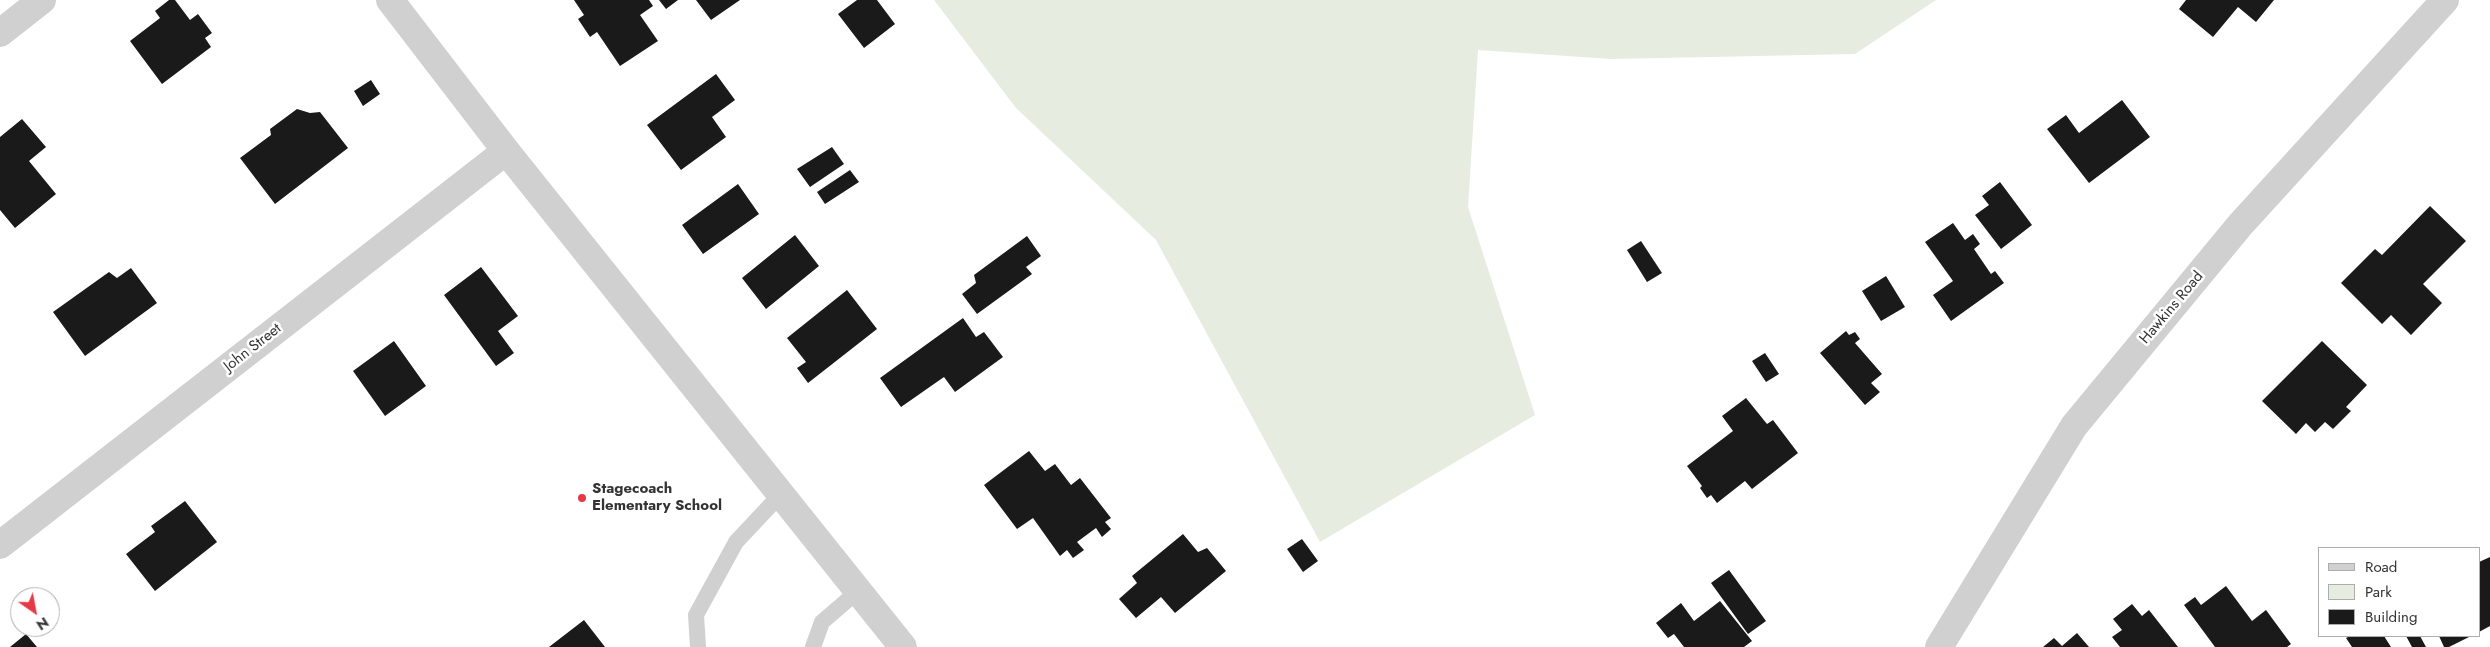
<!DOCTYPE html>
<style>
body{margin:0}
#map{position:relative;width:2490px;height:647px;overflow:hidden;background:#fff;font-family:Jost,sans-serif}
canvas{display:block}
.legend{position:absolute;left:2318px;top:547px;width:162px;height:90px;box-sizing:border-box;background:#fff;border:1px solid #adadad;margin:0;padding:6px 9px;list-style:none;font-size:15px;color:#333}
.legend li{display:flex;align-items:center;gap:10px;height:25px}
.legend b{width:25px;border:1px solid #adadad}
.north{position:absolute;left:10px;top:587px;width:50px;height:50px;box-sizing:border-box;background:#fff;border:1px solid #adadad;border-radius:50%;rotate:147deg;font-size:14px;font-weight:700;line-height:20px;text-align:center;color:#333}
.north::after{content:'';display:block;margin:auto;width:18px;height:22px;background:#e63946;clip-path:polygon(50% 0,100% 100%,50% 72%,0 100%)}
</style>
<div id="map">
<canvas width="2490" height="647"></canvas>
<ul class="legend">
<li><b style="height:6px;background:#d0d0d0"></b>Road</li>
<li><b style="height:14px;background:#e6ecdf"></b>Park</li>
<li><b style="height:14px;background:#1a1a1a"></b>Building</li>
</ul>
<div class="north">N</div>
</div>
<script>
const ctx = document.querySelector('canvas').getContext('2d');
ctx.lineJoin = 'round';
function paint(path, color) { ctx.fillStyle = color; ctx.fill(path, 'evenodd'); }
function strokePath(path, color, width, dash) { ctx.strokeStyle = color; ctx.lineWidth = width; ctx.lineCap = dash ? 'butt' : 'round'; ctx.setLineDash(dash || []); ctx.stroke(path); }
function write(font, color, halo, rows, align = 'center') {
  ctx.font = font + ' Jost,sans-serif'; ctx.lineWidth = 5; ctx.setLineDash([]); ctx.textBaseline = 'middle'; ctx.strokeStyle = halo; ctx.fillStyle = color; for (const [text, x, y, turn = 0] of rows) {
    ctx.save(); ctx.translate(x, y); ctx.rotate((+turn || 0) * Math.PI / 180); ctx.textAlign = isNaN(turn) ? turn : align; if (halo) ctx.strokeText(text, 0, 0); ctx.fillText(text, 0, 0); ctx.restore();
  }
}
paint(new Path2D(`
 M934 0H1936L1855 54 1612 59 1478 50 1468 207 1535 415 1320 542 1156 240 1016 108Z`), '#e6ecdf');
paint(new Path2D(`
 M169 0H175L190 20 198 14 212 33 205 38 211 47 162 84 130 41 160 18 155 11Z
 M574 0H649L653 6 640 15 658 41 620 66 597 32 590 37 578 19 584 15Z
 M659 0H678L666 9Z
 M696 0H740L711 20Z
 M857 0H877L895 24 864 48 838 14Z
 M2186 0H2274L2256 22 2238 7 2213 37 2179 9Z
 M716 74 735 100 712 117 726 137 681 170 647 125Z
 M371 80 380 94 363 106 354 91Z
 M2122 100 2150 137 2089 183 2047 129 2066 115 2079 133Z
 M297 109 310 113 320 112 348 148 275 204 240 158 271 135 270 129Z
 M22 119 46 147 29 161 56 194 15 228 0 210V137Z
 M832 147 844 164 810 187 797 169Z
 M850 170 859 182 825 204 817 192Z
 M2000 182 2032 225 2001 249 1975 215 1989 205 1982 196Z
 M738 184 759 214 703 254 682 225Z
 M2430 206 2466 241 2423 284 2442 303 2411 335 2391 315 2382 324 2341 283 2375 249 2382 255Z
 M1953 223 1965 240 1973 234 1980 244 1974 249 1991 274 1995 271 2004 283 1951 321 1933 295 1953 281 1925 242Z
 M795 235 819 266 766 309 742 278Z
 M1027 236 1041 256 1026 267 1032 274 977 314 962 294 976 283 974 275Z
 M1641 241 1662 273 1647 282 1627 250Z
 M481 267 518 316 498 331 514 353 496 366 444 295Z
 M131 268 157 303 85 356 53 312 109 272 117 278Z
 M1886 276 1905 307 1881 321 1862 291Z
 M847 290 877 329 808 383 797 368 806 362 787 338Z
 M963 318 976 337 984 332 1003 357 955 392 944 377 901 407 880 378Z
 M1846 331 1849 335 1855 332 1860 339 1855 343 1882 374 1871 383 1880 392 1865 405 1820 353Z
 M394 341 426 386 385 416 353 371Z
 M2322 341 2367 385 2346 407 2351 411 2333 429 2325 422 2315 432 2306 423 2296 434 2262 401Z
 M1765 353 1779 374 1766 382 1752 361Z
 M1746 398 1767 424 1773 420 1798 453 1752 489 1745 481 1717 503 1711 495 1707 498 1700 488 1702 486 1687 466 1733 431 1722 416Z
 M1029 451 1045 471 1055 464 1071 485 1080 478 1111 518 1105 522 1111 529 1102 537 1096 528 1077 542 1084 550 1073 558 1067 550 1060 556 1033 518 1017 529 984 485Z
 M185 501 217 542 155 591 126 554 155 532 151 526Z
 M1183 534 1198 552 1207 548 1226 571 1175 613 1161 597 1136 618 1119 599 1137 583 1132 576Z
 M1302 539 1318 561 1303 572 1287 549Z
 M2490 557V626L2479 632V562Z
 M1729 570 1766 621 1748 634 1711 583Z
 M2226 586 2252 621 2266 610 2291 644 2287 647H2215L2184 605 2195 597 2201 605Z
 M1720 601 1752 641 1744 647H1684L1674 634 1668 638 1656 623 1681 603 1694 621Z
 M2132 604 2142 616 2149 610 2178 647H2120L2112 637 2122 630 2113 619Z
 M584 620 605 647H549Z
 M2077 633 2089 647H2043L2054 638 2062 646Z
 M26 634 37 647H10Z
 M2350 636H2384L2391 647H2352L2346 638Z
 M2406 636H2420L2426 647H2412Z
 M2439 636H2471L2449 647H2444Z`), '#1a1a1a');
strokePath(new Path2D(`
 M698 647 696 615 736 542 781 494
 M813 647 822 622 858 591`), '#d0d0d0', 16);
strokePath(new Path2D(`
 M0 33 42 0
 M0 545 506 151`), '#d0d0d0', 28);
strokePath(new Path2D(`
 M390 0 506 151 903 647
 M1939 647 2074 426 2240 225 2445 0`), '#d0d0d0', 28);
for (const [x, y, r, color] of [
 [582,498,5,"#e63946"]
]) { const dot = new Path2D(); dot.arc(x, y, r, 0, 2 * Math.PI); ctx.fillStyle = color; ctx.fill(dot); strokePath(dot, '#fff', 2); }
write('15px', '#333', '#fff', [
 ["Hawkins Road",2172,308,-50],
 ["John Street",253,348,-38]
]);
write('bold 15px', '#333', '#fff', [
 ["Stagecoach",592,489],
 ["Elementary School",592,506]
], 'left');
</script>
